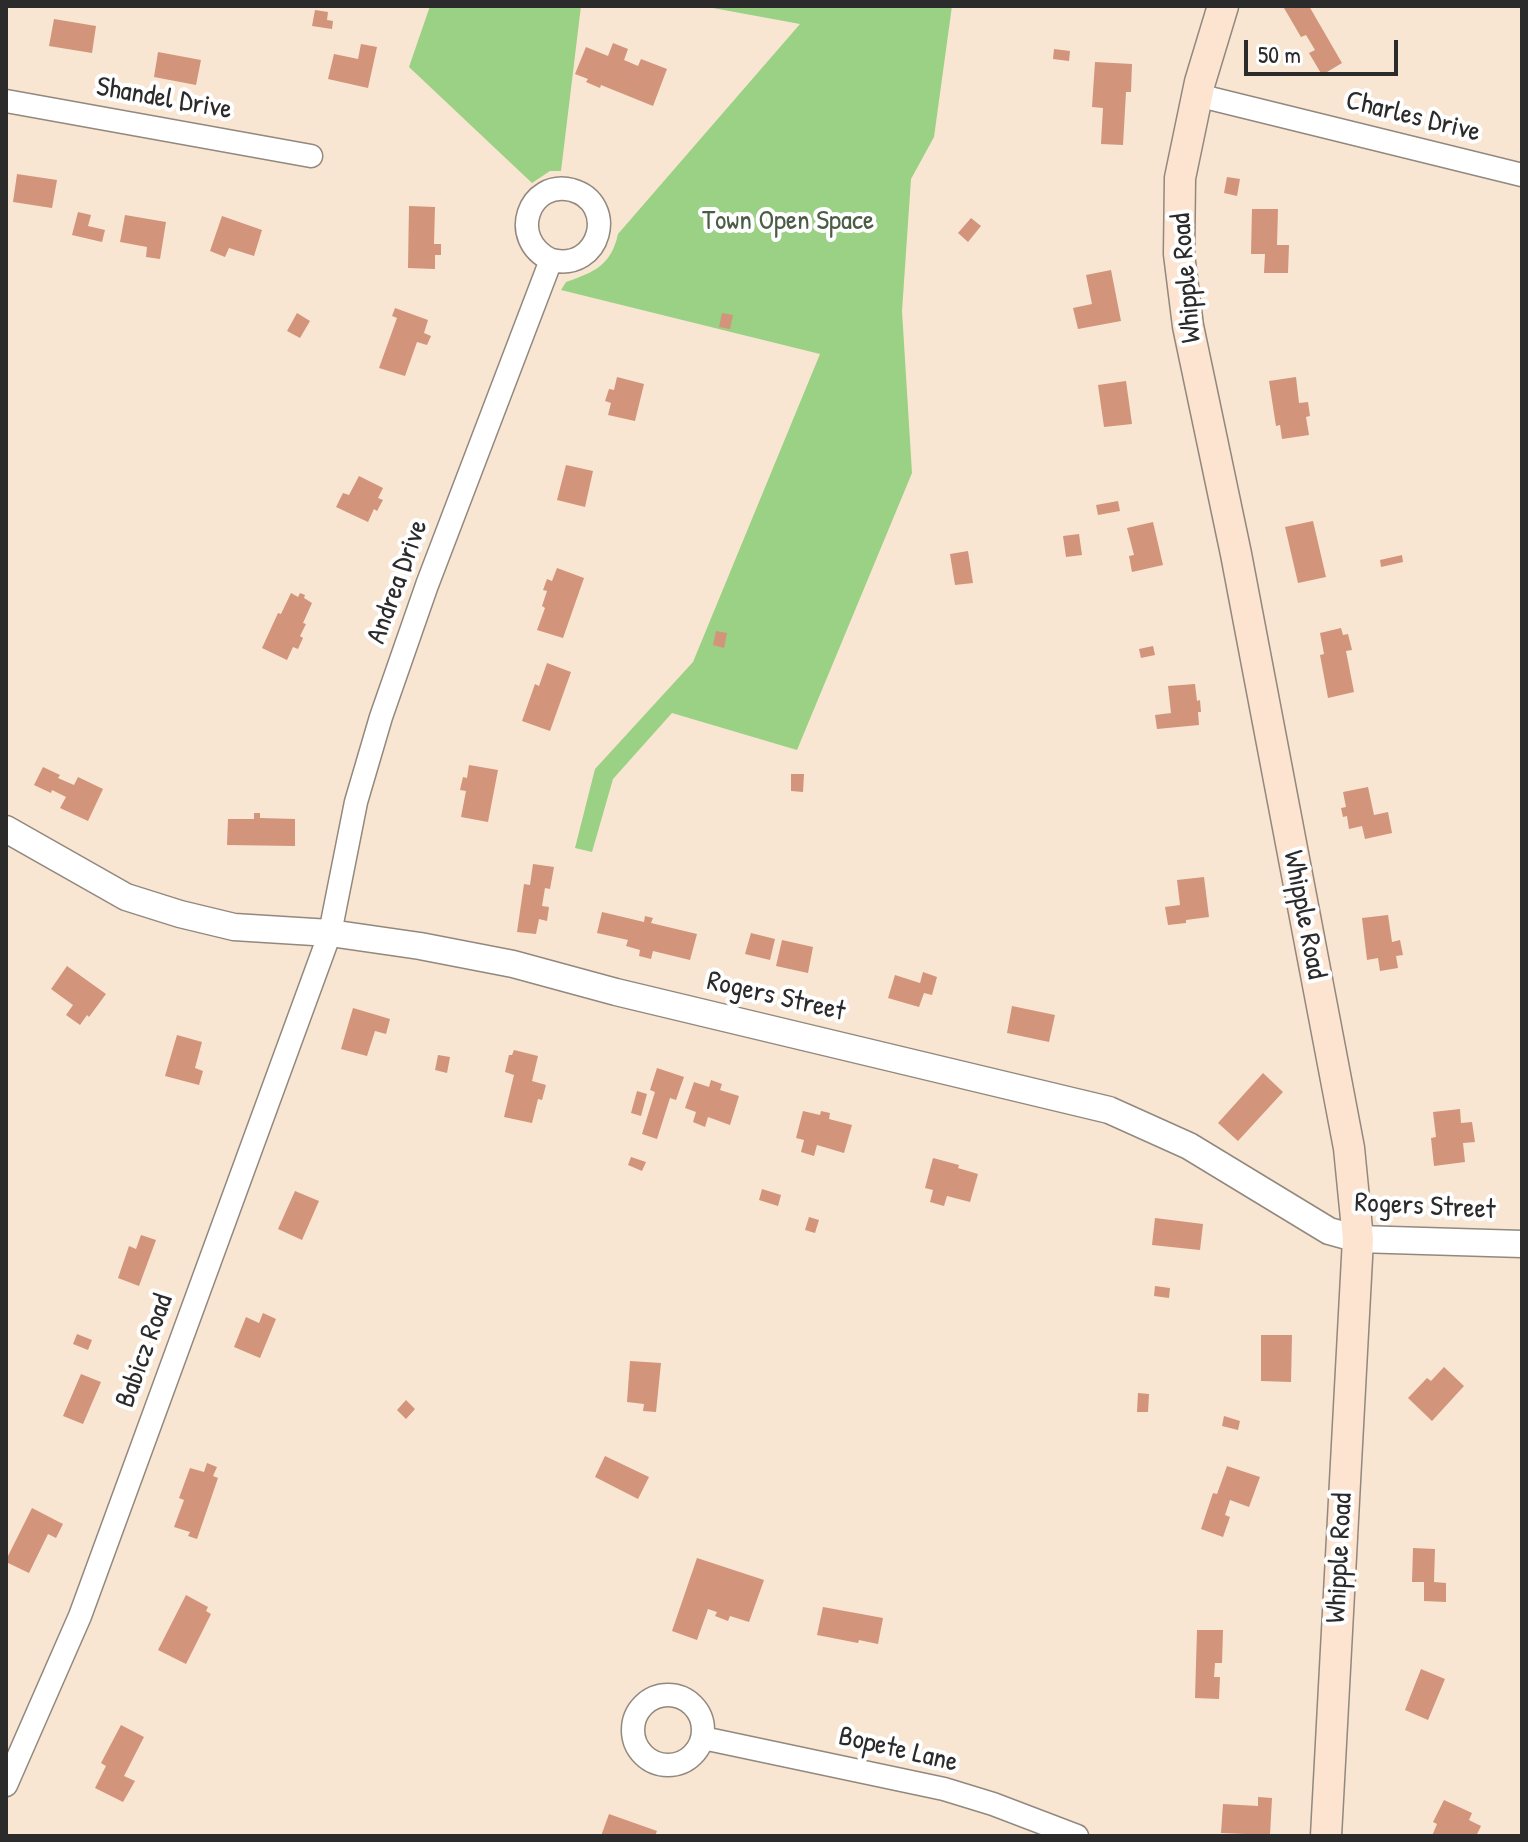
<!DOCTYPE html>
<style>
body{margin:0}
#map{position:relative;width:1528px;height:1842px;overflow:hidden;background:#f8e6d2;font-family:"Patrick Hand",sans-serif}
canvas{display:block}
.frame{position:absolute;inset:0;border:8px solid #2b2b2b;pointer-events:none}
.scale{position:absolute;left:1244px;top:40px;width:154px;height:36px;box-sizing:border-box;border:4px solid #2b2b2b;border-top:0;padding-left:10px;font-size:24px;line-height:28px;white-space:nowrap;color:#2b2b2b;-webkit-text-stroke:6px #fff;paint-order:stroke}
</style>
<div id="map">
<canvas width="1528" height="1842"></canvas>
<div class="frame"></div>
<div class="scale">50 m</div>
</div>
<script>
const ctx = document.querySelector('canvas').getContext('2d');
ctx.lineJoin = 'round';
function paint(path, color) { ctx.fillStyle = color; ctx.fill(path, 'evenodd'); }
function strokePath(path, color, width, dash) { ctx.strokeStyle = color; ctx.lineWidth = width; ctx.lineCap = dash ? 'butt' : 'round'; ctx.setLineDash(dash || []); ctx.stroke(path); }
function write(font, color, halo, rows, align = 'center') {
  ctx.font = font + ' "Patrick Hand",sans-serif'; ctx.lineWidth = 8; ctx.setLineDash([]); ctx.textBaseline = 'middle'; ctx.strokeStyle = halo; ctx.fillStyle = color; for (const [text, x, y, turn = 0] of rows) {
    ctx.save(); ctx.translate(x, y); ctx.rotate((+turn || 0) * Math.PI / 180); ctx.textAlign = isNaN(turn) ? turn : align; if (halo) ctx.strokeText(text, 0, 0); ctx.fillText(text, 0, 0); ctx.restore();
  }
}
paint(new Path2D(`
 M430 6H581L561 171H550L532 183 409 67Z
 M702 6H952L934 137 911 179 902 311 912 473 797 750 672 713 613 779 592 852 575 848 595 769 693 662 820 354 561 290 566 282C594 272 611 266 618 234L800 24Z`), '#9ad184');
paint(new Path2D(`
 M1287 6H1309L1342 63 1322 75 1309 53 1315 50 1306 35 1301 37 1284 8Z
 M315 10 328 12 327 20 333 21 332 29 312 26Z
 M54 19 96 26 92 53 49 46Z
 M613 43 628 49 624 60 638 66 641 59 667 69 653 106 601 85 600 88 586 82 588 79 575 74 586 47 608 56Z
 M361 44 377 47 368 88 328 79 334 54 358 59Z
 M1054 49 1070 51 1069 61 1053 59Z
 M158 52 201 60 196 85 154 77Z
 M1095 62 1132 64 1131 92H1126L1123 145 1101 144 1103 108 1092 107Z
 M17 174 57 180 52 208 13 202Z
 M1227 177 1240 179 1237 196 1224 193Z
 M409 206 435 207 434 244H441V255H435V269L408 268Z
 M1252 209H1278L1277 245H1289L1288 273H1264L1265 254H1251Z
 M78 212 91 215 88 226 105 230 102 242 72 235Z
 M125 215 166 222 160 259 146 257 147 247 120 242Z
 M222 216 262 230 254 256 229 248 225 257 210 251Z
 M971 218 981 226 968 242 958 233Z
 M1111 270 1121 321 1078 329 1073 308 1092 304 1086 275Z
 M395 308 428 320 424 333 431 336 427 345 417 342 405 376 379 368 397 318 392 316Z
 M297 313 310 321 300 338 287 331Z
 M722 313 733 315 730 329 719 327Z
 M617 377 644 384 635 421 608 415 611 403 605 401 609 389 614 390Z
 M1296 377 1299 403 1308 402 1310 416 1306 417 1309 435 1282 439 1280 425 1276 426 1269 381Z
 M1126 381 1132 424 1104 427 1098 385Z
 M566 465 593 471 585 507 557 500Z
 M359 476 383 488 378 498 383 500 377 511 374 509 368 522 336 507 343 493 349 495Z
 M1118 501 1120 511 1098 515 1096 505Z
 M1313 521 1326 577 1298 583 1285 527Z
 M1153 522 1163 565 1132 572 1129 556 1134 555 1127 528Z
 M1079 534 1082 555 1066 557 1063 536Z
 M968 551 973 583 955 585 950 554Z
 M1402 555 1403 562 1381 567 1380 560Z
 M557 568 584 578 563 638 537 630 545 608 542 606 547 591 543 590 547 579 552 581Z
 M291 593 298 597 300 593 305 595 304 598 312 603 303 623 306 624 300 636 303 638 298 649 293 647 287 660 262 648 278 613 281 614Z
 M1341 628 1343 635 1348 634 1352 650 1346 651 1354 692 1328 698 1320 655 1324 654 1320 633Z
 M716 631 727 633 724 648 713 645Z
 M1153 646 1155 655 1141 658 1139 649Z
 M547 663 571 672 550 731 522 721 535 684 539 686Z
 M1195 684 1197 701 1200 700 1201 712H1198L1199 725 1157 729 1155 715 1171 713 1168 686Z
 M469 765 498 770 488 822 461 817 466 791 460 790 463 777 467 778Z
 M43 767 60 775 58 778 74 785 78 777 103 789 88 821 60 808 66 797 52 790 51 793 34 785Z
 M791 774H804L803 792 791 791Z
 M1368 787 1374 815 1388 812 1392 833 1365 839 1362 826 1349 829 1347 816 1343 817 1341 808 1346 807 1343 792Z
 M254 813H260V818L295 819V846L227 845 228 819H254Z
 M533 864 554 867 550 889 545 888 542 906 549 907 547 921 539 919 536 934 517 932 524 884 530 885Z
 M1204 877 1209 917 1186 920V923L1168 925 1165 907 1180 905 1177 880Z
 M602 912 644 922 645 916 653 918 651 923 697 934 690 960 653 951 651 959 639 956 640 950 626 946 628 940 597 933Z
 M1388 915 1392 942 1400 940 1403 955 1396 956 1398 968 1380 971 1378 958 1367 960 1362 918Z
 M751 933 775 939 770 960 745 954Z
 M782 940 813 947 808 973 776 966Z
 M67 966 106 994 89 1017 87 1015 80 1025 66 1015 73 1005 51 989Z
 M923 972 937 977 932 995 924 993 919 1007 888 998 895 975 920 983Z
 M1012 1006 1055 1015 1049 1042 1007 1033Z
 M353 1008 390 1019 386 1034 375 1031 367 1056 341 1049Z
 M177 1035 202 1042 195 1068 203 1071 199 1085 165 1076Z
 M514 1050 538 1056 532 1081 546 1085 542 1100 538 1099 532 1123 504 1117 514 1075 505 1072 509 1055H512Z
 M438 1055 450 1057 447 1073 435 1070Z
 M657 1068 684 1077 676 1100 670 1098 657 1139 642 1134 655 1092 650 1090Z
 M1263 1073 1283 1092 1238 1141 1218 1123Z
 M711 1080 722 1084 720 1090 739 1096 730 1125 708 1117 705 1127 693 1122 696 1112 685 1108 694 1082 709 1087Z
 M637 1091 647 1094 641 1116 631 1113Z
 M1460 1109 1461 1123 1472 1122 1475 1142 1463 1143 1465 1162 1434 1166 1431 1138 1436 1137 1433 1112Z
 M803 1111 820 1115 821 1111 830 1113 829 1119 852 1125 844 1153 817 1145 814 1156 801 1152 804 1140 796 1138Z
 M631 1157 646 1162 642 1171 628 1165Z
 M933 1158 959 1165 958 1168 978 1174 970 1202 947 1196 944 1206 930 1202 933 1190 925 1188Z
 M762 1189 781 1195 778 1206 759 1200Z
 M295 1191 319 1201 302 1240 278 1229Z
 M1482 1202 1484 1217 1467 1219 1465 1203Z
 M809 1217 819 1220 815 1233 805 1230Z
 M1155 1218 1203 1224 1200 1250 1152 1245Z
 M141 1235 156 1240 139 1286 118 1278 129 1246 136 1249Z
 M1155 1286 1170 1288 1169 1298 1154 1296Z
 M263 1313 276 1319 260 1358 234 1347 246 1317 259 1323Z
 M77 1334 92 1340 88 1350 73 1344Z
 M1261 1335H1292L1291 1382 1261 1381Z
 M630 1361 661 1363 656 1412 643 1411 644 1404 627 1402Z
 M1444 1367 1464 1386 1432 1421 1408 1398 1427 1378 1431 1381Z
 M81 1374 101 1382 83 1424 63 1416Z
 M1138 1393 1149 1394 1148 1412H1137Z
 M406 1400 415 1409 406 1419 397 1410Z
 M1224 1416 1240 1421 1238 1430 1222 1426Z
 M605 1456 649 1477 638 1499 595 1477Z
 M207 1463 217 1467 213 1476 218 1478 197 1539 188 1536 190 1532 174 1527 184 1500 179 1498 190 1468 204 1472Z
 M1227 1466 1260 1477 1249 1507 1230 1500 1225 1515 1230 1517 1223 1537 1201 1529 1213 1493 1217 1494Z
 M32 1508 63 1524 56 1538 48 1534 29 1573 6 1562V1560Z
 M1413 1548 1435 1549 1434 1582 1446 1583V1602L1424 1601V1582H1412Z
 M697 1558 764 1580 749 1622 730 1616 728 1621 715 1616 717 1612 708 1609 697 1640 672 1631Z
 M186 1595 208 1607 206 1611 211 1614 186 1664 158 1650Z
 M823 1607 883 1618 878 1644 859 1640 858 1643 817 1635Z
 M1197 1630H1223L1222 1663H1215L1214 1677H1220L1219 1699 1195 1698Z
 M1421 1669 1445 1679 1428 1720 1405 1710Z
 M121 1725 144 1737 124 1776 135 1781 123 1802 95 1788 106 1766 101 1763Z
 M1258 1797 1272 1798 1270 1835 1221 1833 1223 1804 1258 1806Z
 M1444 1800 1472 1813 1469 1820 1481 1826 1476 1836H1432L1437 1824 1433 1822Z
 M609 1814 657 1831 655 1836H601Z`), '#d2947b');
const minor = new Path2D(`
 M1197 95 1522 175
 M6 101 311 156
 M633 1730a35 35 0 1 1 70 0a35 35 0 1 1-70 0Z
 M703 1738 944 1789 993 1804 1077 1836
 M6 1785 80 1616 330 933 356 802 381 717 427 585 551 260C601 272 618 203 572 190 529 179 507 239 551 260`);
const tertiary = new Path2D(`
 M6 829 126 897 180 914 234 927 330 933 420 946 513 964 616 992 1109 1110 1189 1146 1329 1231 1358 1239 1522 1244`);
const secondary = new Path2D(`
 M1223 6 1200 82 1180 178 1179 254 1188 326 1236 554 1349 1148 1358 1239 1326 1836`);
strokePath(minor, '#92887e', 25);
strokePath(tertiary, '#92887e', 29);
strokePath(secondary, '#92887e', 33);
strokePath(minor, '#fff', 22);
strokePath(tertiary, '#fff', 26);
strokePath(secondary, '#fde4d1', 30);
write('28px', '#2b2b2b', '#fff', [
 ["Shandel Drive",164,99,10],
 ["Charles Drive",1413,117,14],
 ["Whipple Road",1187,278,-95],
 ["Andrea Drive",398,582,-70],
 ["Whipple Road",1304,915,79],
 ["Rogers Street",776,997,13],
 ["Rogers Street",1425,1207,3],
 ["Babicz Road",145,1351,-70],
 ["Whipple Road",1340,1558,-87],
 ["Bopete Lane",898,1750,13]
]);
write('28px', '#4c5d46', '#fff', [
 ["Town Open Space",788,222]
]);
</script>
